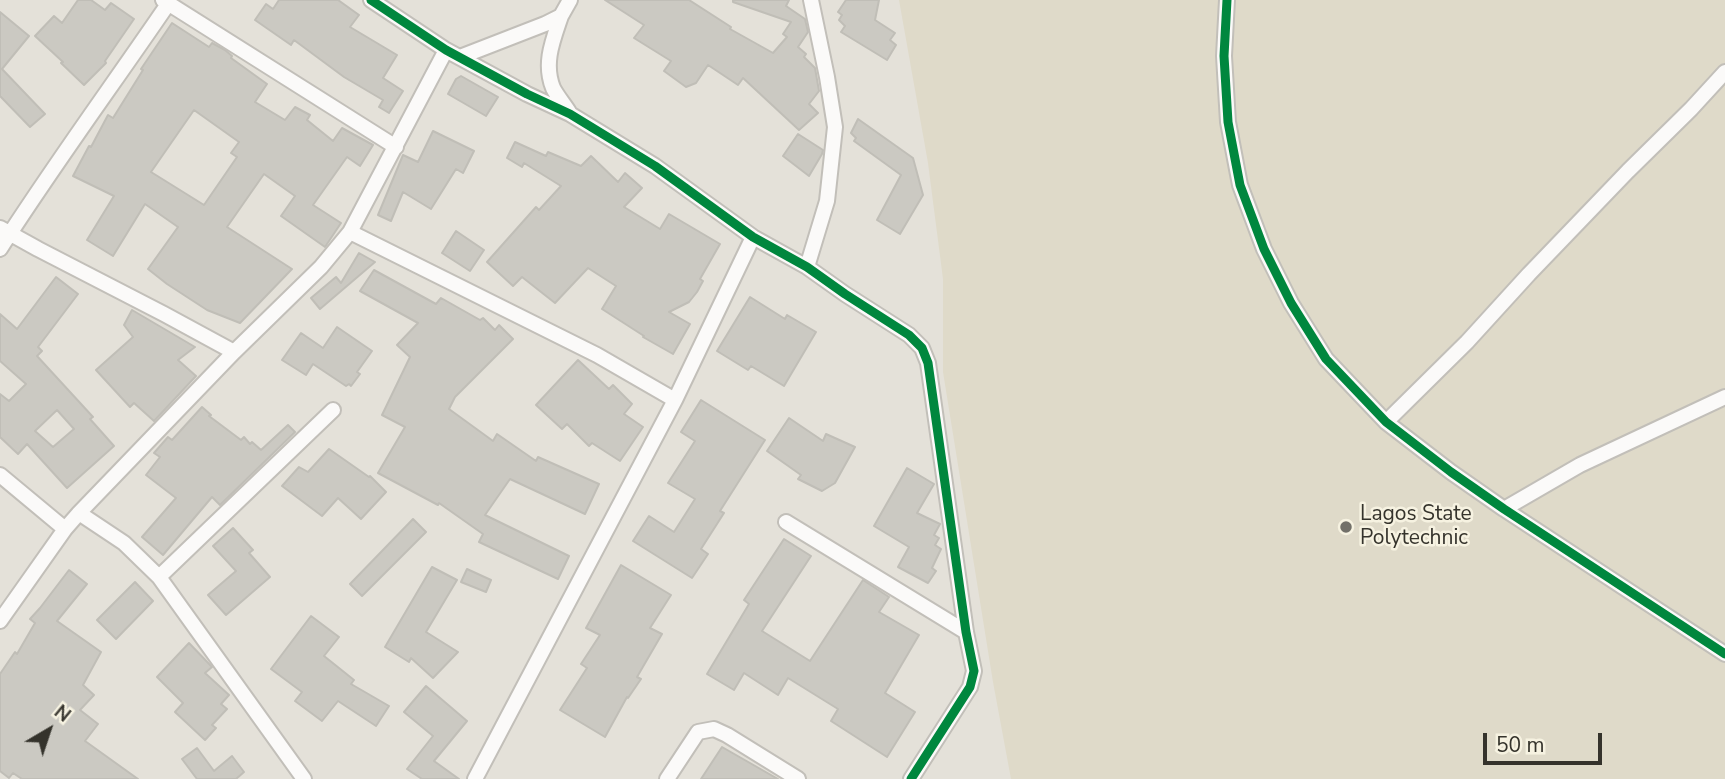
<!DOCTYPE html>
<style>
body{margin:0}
#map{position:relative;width:1725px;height:779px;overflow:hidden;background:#e4e1d9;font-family:"Nunito Sans",sans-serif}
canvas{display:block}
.north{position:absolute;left:14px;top:695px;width:70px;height:70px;-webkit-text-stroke:5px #f6f2e1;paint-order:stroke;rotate:39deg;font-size:19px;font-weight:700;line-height:28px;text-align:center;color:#35332c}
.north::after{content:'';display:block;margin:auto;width:24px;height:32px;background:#35332c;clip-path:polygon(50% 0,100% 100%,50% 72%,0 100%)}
.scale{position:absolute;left:1483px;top:733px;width:119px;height:32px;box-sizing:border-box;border:4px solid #35332c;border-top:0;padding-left:9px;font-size:21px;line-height:24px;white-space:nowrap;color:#35332c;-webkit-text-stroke:5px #f6f2e1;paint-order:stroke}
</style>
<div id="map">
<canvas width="1725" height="779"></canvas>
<div class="north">N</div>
<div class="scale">50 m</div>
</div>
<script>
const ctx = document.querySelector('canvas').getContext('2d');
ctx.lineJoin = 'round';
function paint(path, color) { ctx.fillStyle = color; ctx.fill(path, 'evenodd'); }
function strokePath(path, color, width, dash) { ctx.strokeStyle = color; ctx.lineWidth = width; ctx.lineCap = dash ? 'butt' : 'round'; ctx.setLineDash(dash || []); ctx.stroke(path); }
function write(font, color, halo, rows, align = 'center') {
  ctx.font = font + ' "Nunito Sans",sans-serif'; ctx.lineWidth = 5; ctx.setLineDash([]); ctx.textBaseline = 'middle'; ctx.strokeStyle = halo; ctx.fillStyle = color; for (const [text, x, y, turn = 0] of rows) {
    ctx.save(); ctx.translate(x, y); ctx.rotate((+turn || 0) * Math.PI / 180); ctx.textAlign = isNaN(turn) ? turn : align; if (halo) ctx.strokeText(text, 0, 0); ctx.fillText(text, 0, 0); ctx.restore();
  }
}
paint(new Path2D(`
 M899 0H1725V779H1011L993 682 943 372V279L928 163Z`), '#dfdac9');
const building = new Path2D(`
 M78 0H91L105 10 111 3 134 19 105 61 106 63 84 85 61 63 63 62 35 36 54 16 62 23Z
 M279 0H338L359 15 350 27 397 55 383 78 403 91 389 113 379 107 383 100 344 77 294 40 291 45 255 20 266 4 273 9Z
 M605 0H689L731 27 730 29 773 53 787 37 783 34 791 22 733 2V0H789L786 6 805 19 808 32 798 47 806 54 804 57 815 68 819 91 809 104 818 113 799 130 743 78 738 85 708 65 696 83 686 87 664 71 671 61 634 38 644 25Z
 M846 0H879L875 20 895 33 890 40 896 45 887 60 841 32 845 26 839 20 842 15 838 12Z
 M0 12 29 36 2 69 45 114 30 127 0 96Z
 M172 23 209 47 212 43 225 50 232 56 231 58 267 84 255 102 285 120 295 107 310 115 307 120 333 141 342 128 373 145 360 166 347 157 313 205 341 223 325 247 281 216 295 196 264 174 227 227 292 269 240 323 207 310 167 284 148 269 178 227 145 204 113 256 87 240 114 196 73 176 89 146 91 147 108 115 113 118 143 70 141 69ZM194 110 239 142 231 153 237 157 204 205 151 172Z
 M461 76 498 97 486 116 448 94 456 79Z
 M858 119 913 158 923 195 900 234 877 220 901 175 854 141 856 138 851 133Z
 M433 131 474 151 463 173 456 169 431 209 403 192 391 221 378 215 403 155 418 162Z
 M798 134 823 150 822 154 809 176 783 156Z
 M515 142 546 156 548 152 581 166 591 156 618 182 625 173 642 188 624 207 660 229 669 214 720 244 700 279 703 281 697 292 689 302 669 312 690 324 673 354 643 337 644 336 602 309 616 286 588 268 555 303 522 277 513 286 487 262 536 207 539 210 561 186 524 163 522 167 507 158Z
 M456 231 484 250 470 271 442 253Z
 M359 253 375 262 320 309 311 298 336 277 341 283Z
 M374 270 436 304 441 298 480 320 483 318 495 330 499 325 513 339 455 397 449 409 493 441 497 434 536 461 538 457 599 484 585 514 510 479 485 515 569 556 558 579 479 542 483 534 439 503 438 505 378 473 405 427 382 415 410 357 397 345 418 323 360 291Z
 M56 277 78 294 38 347 42 351 37 356 93 417 90 419 114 446 67 488 27 444 18 454 0 437V394L9 401 26 384 0 361V314L17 329ZM57 410 74 429 53 447 35 431Z
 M750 297 785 319 787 315 816 332 784 386 751 366 748 370 717 351Z
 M132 310 195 347 178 360 196 376 154 421 134 403 130 407 96 370 133 337 124 325Z
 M337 327 372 351 357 372 360 374 351 386 349 384 346 386 313 364 306 375 282 360 301 333 323 348Z
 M578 360 609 389 613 385 632 404 624 414 643 427 620 461 592 443 589 446 567 424 562 429 536 405Z
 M701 400 765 440 720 511 724 513 701 549 708 554 692 578 633 541 649 516 674 532 695 499 668 483 695 441 681 432Z
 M202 407 211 415 209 416 241 440 244 437 250 444 252 442 261 450 288 425 295 432 220 505 212 497 163 555 142 537 176 498 146 475 160 457 154 453 168 437 172 440Z
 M789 418 823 441 826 434 855 447 835 483 822 491 798 479 801 475 767 451Z
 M329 449 369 477 370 476 386 492 361 519 338 498 322 516 282 486 299 467 308 472Z
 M907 468 934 484 917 513 940 524 934 535 939 538 935 545 941 549 932 568 936 571 928 583 898 567 909 547 874 526Z
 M413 519 426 532 362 596 350 584Z
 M233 528 253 550 249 553 270 577 226 615 208 595 236 571 213 546Z
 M784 539 811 556 762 631 810 661 863 580 889 597 879 612 919 635 885 693 915 712 887 757 831 721 838 709 788 678 778 695 744 673 734 690 707 674 749 604 744 600Z
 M621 565 671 595 650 628 662 634 637 677 641 679 628 698 627 697 605 737 560 710 587 668 581 664 600 635 586 628Z
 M432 567 457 580 426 632 458 652 433 678 411 658 409 662 385 647Z
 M467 569 491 580 486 592 461 582Z
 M69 570 87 584 57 621 101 652 83 685 94 695 80 710 98 724 85 741 138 779H22L13 773 9 778 0 771V674L15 652 17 654 35 623 30 619 40 608Z
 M135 582 153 601 116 639 97 620Z
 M311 616 339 637 324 656 354 680 351 684 389 706 376 726 338 701 322 721 295 701 302 692 271 669Z
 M189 643 212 667 205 673 229 695 221 704 227 709 212 725 216 728 205 740 175 712 183 703 157 677Z
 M426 686 467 721 434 761 459 779H422L407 769 433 736 404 712Z
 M722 747 778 779H701Z
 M197 748 214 771 232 756 244 772 236 779H197L182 759Z`);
paint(building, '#cbc9c2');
strokePath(building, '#c0beb7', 2);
const minor = new Path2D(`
 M163 0 396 147
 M371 0 446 50 527 94 570 114 655 166 753 237 807 267 845 294 909 335 922 348 928 363 966 632 974 671 970 687 911 779
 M1227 0 1224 56 1228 122 1240 185 1264 249 1291 303 1326 359 1386 422 1451 472 1504 509 1725 654
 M561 16C553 40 543 63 553 88 557 96 564 104 569 112
 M460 57 545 24 561 16 570 0
 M0 228 38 249 164 314 234 352
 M350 232 597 355 675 400
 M0 249C53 166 112 86 168 4
 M807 267 827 201 835 127 827 77 811 0
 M1386 422 1467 342 1529 274 1628 171 1691 109 1725 72
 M0 475 65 529
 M1504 509 1580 465 1725 397
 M79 513 124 543 159 577 304 779
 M786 522 966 632
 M159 577 333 410
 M0 621 65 529 79 513 234 352 321 267 350 232 446 50
 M475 779 675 400 753 237
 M667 779 698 732 714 729 727 735 798 779`);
strokePath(minor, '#c2bfb9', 18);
strokePath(minor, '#fbfaf9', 14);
strokePath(new Path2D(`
 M371 0 446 50 527 94 570 114 655 166 753 237 807 267 845 294 909 335 922 348 928 363 966 632 974 671 970 687 911 779
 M1227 0 1224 56 1228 122 1240 185 1264 249 1291 303 1326 359 1386 422 1451 472 1504 509 1725 654`), '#00873e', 9);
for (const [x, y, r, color] of [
 [1346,527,7,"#727069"]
]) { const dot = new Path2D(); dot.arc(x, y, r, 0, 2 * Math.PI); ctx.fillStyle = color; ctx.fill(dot); strokePath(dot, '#f6f2e1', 2.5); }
write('21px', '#35332c', '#f6f2e1', [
 ["Lagos State",1360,515],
 ["Polytechnic",1360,539]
], 'left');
</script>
